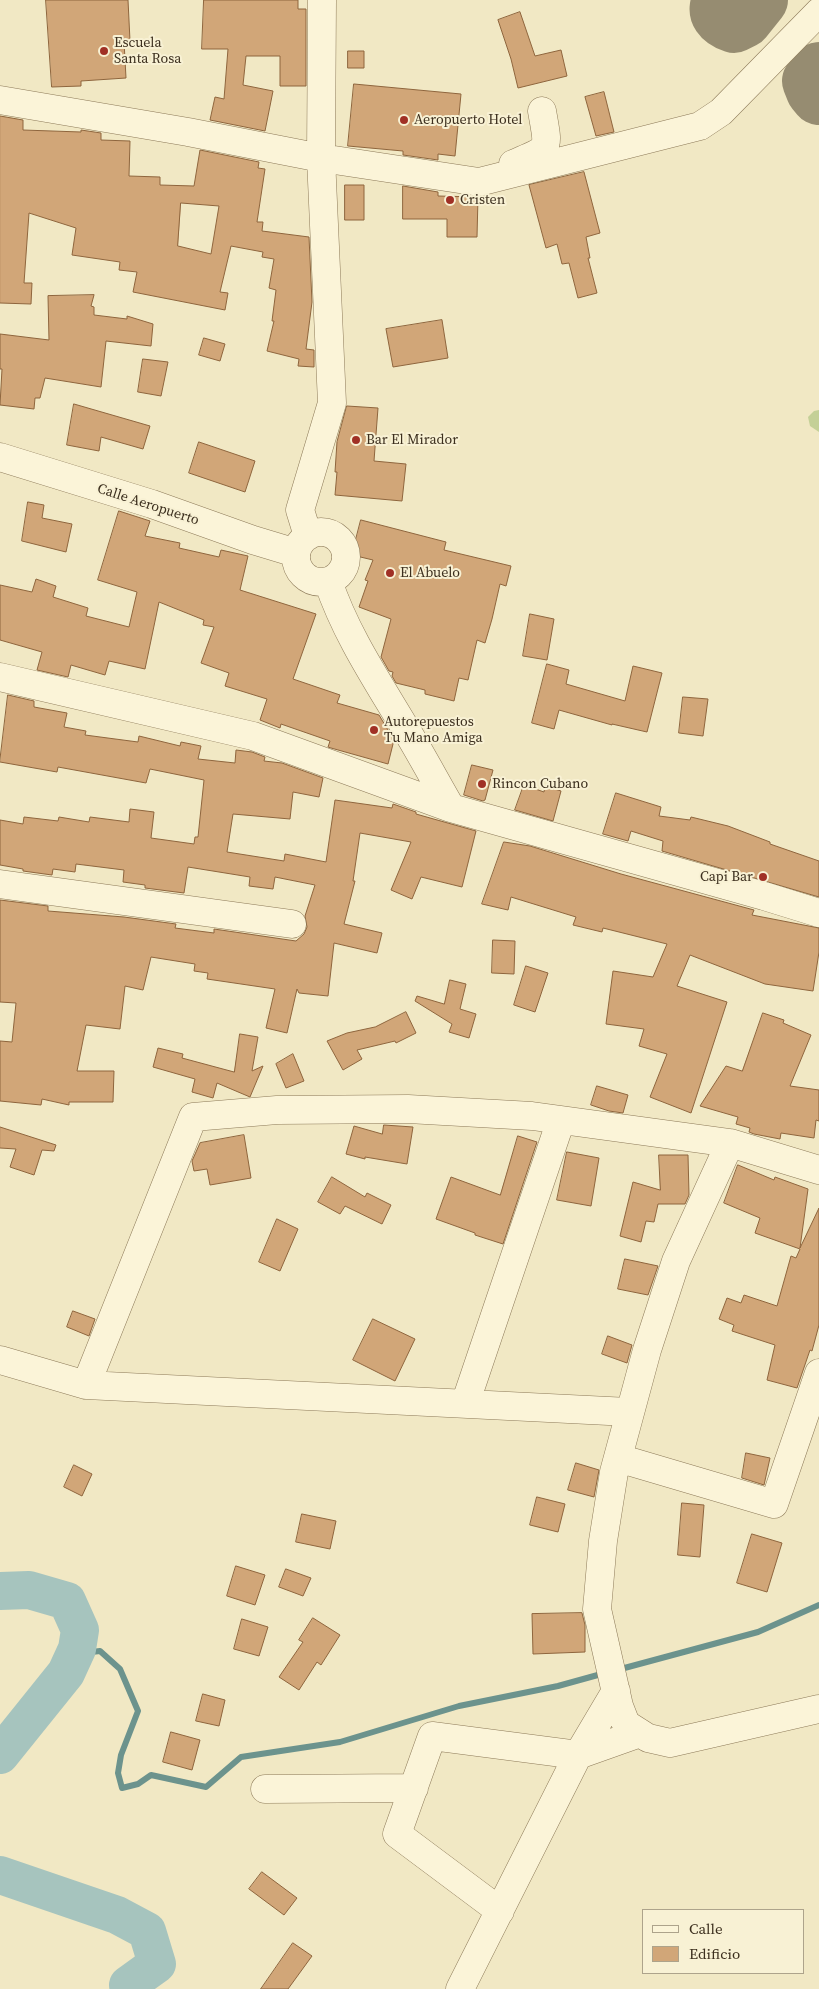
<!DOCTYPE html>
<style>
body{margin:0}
#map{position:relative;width:819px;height:1989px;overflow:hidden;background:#f1e8c4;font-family:"Source Serif 4",serif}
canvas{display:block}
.legend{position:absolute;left:642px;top:1909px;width:162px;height:65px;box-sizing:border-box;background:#f8f1d4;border:1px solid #ada38b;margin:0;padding:6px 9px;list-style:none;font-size:15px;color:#3c2f1e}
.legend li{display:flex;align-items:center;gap:10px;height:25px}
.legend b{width:25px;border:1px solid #ada38b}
</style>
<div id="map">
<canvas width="819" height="1989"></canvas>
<ul class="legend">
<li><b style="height:6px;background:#fbf4d8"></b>Calle</li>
<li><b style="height:14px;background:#d1a678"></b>Edificio</li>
</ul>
</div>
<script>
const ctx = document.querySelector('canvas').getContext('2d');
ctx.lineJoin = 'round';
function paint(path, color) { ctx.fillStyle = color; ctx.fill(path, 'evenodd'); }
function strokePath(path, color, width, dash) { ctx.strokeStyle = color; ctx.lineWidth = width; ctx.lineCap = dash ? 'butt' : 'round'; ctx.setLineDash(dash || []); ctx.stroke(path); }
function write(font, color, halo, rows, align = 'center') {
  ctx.font = font + ' "Source Serif 4",serif'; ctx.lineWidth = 4; ctx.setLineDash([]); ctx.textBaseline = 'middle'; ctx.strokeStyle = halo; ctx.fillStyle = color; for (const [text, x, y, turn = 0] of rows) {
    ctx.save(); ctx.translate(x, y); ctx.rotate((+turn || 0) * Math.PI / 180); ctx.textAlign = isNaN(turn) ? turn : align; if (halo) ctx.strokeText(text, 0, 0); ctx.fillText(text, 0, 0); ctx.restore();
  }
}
paint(new Path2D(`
 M819 410V432L810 426 808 417 814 411Z`), '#c4d097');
strokePath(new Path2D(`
 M74 1654 100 1651 120 1669 138 1711 121 1755 118 1773 122 1788 138 1784 151 1775 206 1787 241 1757 340 1742 459 1706 558 1686 605 1673
 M617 1670 758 1632 819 1605
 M121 1989 128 1985 130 1989`), '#6c938d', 6);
strokePath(new Path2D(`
 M0 1591 29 1590 67 1601 80 1630 77 1649 66 1673 0 1755
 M0 1875 117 1915 147 1931 157 1964 128 1985`), '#a6c4be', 38);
strokePath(new Path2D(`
 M721 0C712 12 722 21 734 25L744 20 760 0
 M819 70 810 81 814 91 819 97`), '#968c71', 56);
const building = new Path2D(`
 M46 0H128L130 41H124L126 78 81 81V86L52 87Z
 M204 0H298V9H306V86H280V56H246L243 85 273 91 265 131 210 120 215 97 224 99 228 49H202Z
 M520 12 535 56 561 50 567 76 518 88 511 59 498 20Z
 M348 51H364V68H348Z
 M354 84 461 94 455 156 438 154V160L403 155V151L348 146Z
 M604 92 614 132 596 136 585 97Z
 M0 116 23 120V130L81 132V130L101 133V140L130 141 129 176 160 177V185L194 186 200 150 259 162 258 168 265 169 257 222H263L262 231 309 237 312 302 306 349 314 350V367L298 366 299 359 267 351 274 321H272L276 290 269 288 274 259 262 257 263 252 231 246 220 292 228 293 225 310 133 292 137 272 119 270 120 262 72 255 76 228 29 213 24 283H32L31 304 0 303ZM181 203 219 206 211 254 178 246Z
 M584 172 600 233 586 237 590 258H588L597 293 578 298 569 263 562 264 557 244 546 248 529 185Z
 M345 185H364V220H345Z
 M403 186 438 192V196L478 197 477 237H447V219H403Z
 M94 295 91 306 94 307V315L127 319V316L153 324 151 346 106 341 101 387 45 378 40 398H35L34 409 0 405 2 369H0V334L49 340 48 296Z
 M442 320 448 358 393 367 386 329Z
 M204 338 225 344 220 361 199 355Z
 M143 359 168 362 161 396 138 392Z
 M74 404 150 426 143 449 101 437 99 451 67 445Z
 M347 406 378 408 374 461 406 464 402 501 335 495 337 472H335L337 442Z
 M199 442 255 461 245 492 189 473Z
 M28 502 44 505 42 518 72 524 66 552 22 541Z
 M119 511 150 521 145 536 180 543 179 548 219 557 221 550 248 556 240 590 316 614 293 679 340 695 337 703 379 715 394 740 388 764 331 748 328 747 330 741 281 724 280 728 260 720 267 699 225 686 229 673 201 663 214 627 203 625 204 620 159 602 145 669 109 661 105 675 71 665 68 677 37 670 42 652 0 640V585L32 592 36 579 56 586 53 597 88 608 86 616 129 627 137 592 98 580Z
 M361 520 446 542 444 550 511 566 506 586 500 584 492 619 485 643 477 640 468 680 459 678 454 701 425 694V690L396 683 392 676 393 672 389 671 381 657 391 619 359 607 368 581 365 580 373 560 352 555Z
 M530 614 554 619 547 660 523 656Z
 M547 664 569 670 566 684 625 701 633 666 662 673 647 732 612 724V725L559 710 554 729 532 723Z
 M8 695 34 701V707L67 713 64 727 86 731 85 735 138 742 139 736 180 746 181 742 201 746 198 759 235 763 236 750 252 752 265 757 264 761 282 763 323 778 319 797 293 792 290 819 233 814 227 852 284 861 285 854 326 862 335 800 392 808 393 804 416 812V814L476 831 462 887 421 877 412 899 391 890 411 842 360 833 353 881H355L344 924 382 933 377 953 334 943 328 996 299 993 297 989 287 1033 266 1028 275 989 207 979 208 973 194 971 195 964 151 957 143 990 125 986 120 1029 86 1025 77 1071H114L113 1102H69V1105L42 1099 41 1105 0 1101V1041L12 1042 16 1003 0 1002V900L48 906V911L124 917 176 924 175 928 214 933V929L296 941 304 934 307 927 305 916 315 885 275 877 273 889 249 886 250 877 188 867 184 893 145 888V885L123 882 124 870 76 864 75 872 53 869 52 875 23 871V869L0 865V820L23 824 24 817 58 821 59 817 89 822 90 817 129 822 130 809 154 812 151 838 194 844 195 837H198L204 780 150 769 146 783 58 767 57 772 0 762Z
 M683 697 708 699 703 736 679 733Z
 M472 765 493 770 485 800 483 801 464 795Z
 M524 785 544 792 545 786 561 791 553 821 515 810Z
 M616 793 661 807 659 816 690 820 691 817 728 826 770 842V844L819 861V897L662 851 663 841 631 831 628 841 603 834Z
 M504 842 530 846 621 874 754 910 752 915 819 928V952L813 991 765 984 690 955 677 986 727 1002 691 1113 650 1097 667 1054 639 1046 644 1029 606 1024 613 971 653 977 667 944 603 928 602 932 573 925 576 917 511 897 508 910 482 904Z
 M493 940 515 941 514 974 492 973Z
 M526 966 548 973 535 1012 514 1005Z
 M450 980 466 984 460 1009 476 1014 469 1038 449 1032 452 1024 415 1001 417 996 444 1004Z
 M406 1012 416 1033 396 1043 395 1041 357 1050 362 1059 343 1070 327 1041 347 1033 375 1027Z
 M763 1013 784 1020 783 1023 811 1035 790 1086 819 1090V1121L816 1120 814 1138 781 1133 780 1139 754 1134 749 1132 750 1128 736 1124 738 1117 700 1106 726 1066 742 1071Z
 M240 1034 258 1037 252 1071 263 1066 250 1097 217 1083 213 1098 192 1092 195 1079 153 1067 158 1048 183 1054 182 1058 234 1072Z
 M293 1054 304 1081 286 1088 276 1064Z
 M597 1086 628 1095 623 1113 609 1111 591 1105Z
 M384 1125 413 1127 407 1164 365 1157V1159L346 1154 354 1126 382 1134Z
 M0 1127 56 1145 54 1151 42 1150 34 1175 10 1167 16 1149 0 1148Z
 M244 1135 251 1178 210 1185 207 1169 194 1171 192 1161 200 1143Z
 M518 1136 537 1142 503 1244 475 1235V1233L436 1219 451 1177 500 1195Z
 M567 1152 599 1158 591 1206 557 1200Z
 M659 1155H688L689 1195 685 1204H658L654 1222 646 1221 641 1242 620 1236 633 1182 660 1190Z
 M738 1165 774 1180 775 1177 808 1189 800 1248 819 1208V1325L812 1351 810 1350 797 1388 767 1380 775 1345 732 1331 734 1325 719 1319 727 1298 741 1303 744 1295 777 1306 791 1256 796 1258 800 1249 755 1233 760 1218 724 1203Z
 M332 1177 365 1197 367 1193 391 1205 382 1224 345 1206 340 1214 318 1202Z
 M277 1219 298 1229 280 1271 259 1262Z
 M625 1259 658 1266 648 1295 618 1289Z
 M73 1311 95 1319 89 1336 67 1327Z
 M373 1319 415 1339 395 1381 353 1360Z
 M608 1336 632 1345 627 1363 602 1354Z
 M746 1453 770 1458 764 1485 742 1478Z
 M576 1463 599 1470 594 1497 568 1490Z
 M74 1465 92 1474 82 1496 64 1487Z
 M537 1497 565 1504 558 1532 530 1525Z
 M682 1503 704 1505 700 1557 678 1555Z
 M302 1514 336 1521 330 1549 296 1542Z
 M752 1534 782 1543 767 1592 737 1583Z
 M236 1566 265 1575 255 1605 227 1596Z
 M286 1569 311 1578 303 1596 279 1587Z
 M582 1613 585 1625V1652L533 1654 532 1614Z
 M313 1618 340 1635 321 1665 317 1662 299 1690 279 1677 303 1642 299 1640Z
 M242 1619 268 1627 259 1656 234 1649Z
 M203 1694 225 1700 219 1726 196 1721Z
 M171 1732 200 1740 192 1770 163 1762Z
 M262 1872 297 1898 284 1915 249 1889Z
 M293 1943 312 1956 288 1989H261Z`);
paint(building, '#d1a678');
strokePath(building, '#8e653d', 1);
const minor = new Path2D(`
 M0 100 188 132 321 158 479 182 700 126 721 112 819 12
 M513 164C551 148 549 151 542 111
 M0 457 152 504 253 540 296 553
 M296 557a25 25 0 1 1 50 0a25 25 0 1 1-50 0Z
 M308 536 300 510 332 403 321 158 322 0
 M328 581C346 635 378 682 407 731 422 756 436 782 451 808
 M0 677 253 736 451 808 764 896 819 913
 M0 884 292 924
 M730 1143 676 1261 647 1350 614 1472 603 1541 597 1609 619 1706 626 1724 648 1738 670 1743 819 1709
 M0 1360 86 1385 629 1412
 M86 1385 193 1117 277 1110 408 1109 532 1116 730 1143 819 1170
 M465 1404 561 1120
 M618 1458 774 1504 819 1373
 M265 1789 414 1788
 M500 1911 397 1834 432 1736 578 1755 616 1691
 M460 1989 578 1755 640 1733`);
strokePath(minor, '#8d7a59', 29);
strokePath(minor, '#fbf4d8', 28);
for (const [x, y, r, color] of [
 [104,51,5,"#a03025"],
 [404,120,5,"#a03025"],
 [450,200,5,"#a03025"],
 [356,440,5,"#a03025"],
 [390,573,5,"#a03025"],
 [374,730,5,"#a03025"],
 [482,784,5,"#a03025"],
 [763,877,5,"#a03025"]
]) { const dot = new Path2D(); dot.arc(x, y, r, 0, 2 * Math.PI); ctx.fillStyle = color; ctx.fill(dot); strokePath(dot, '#f8f1d4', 2); }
write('14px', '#3c2f1e', '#f8f1d4', [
 ["Escuela",114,43],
 ["Santa Rosa",114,59],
 ["Aeropuerto Hotel",414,120],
 ["Cristen",460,200],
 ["Bar El Mirador",366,440],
 ["El Abuelo",400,573],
 ["Autorepuestos",384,722],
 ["Tu Mano Amiga",384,738],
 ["Rincon Cubano",492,784],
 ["Capi Bar",753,877,"right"]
], 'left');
write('14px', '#3c2f1e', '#f8f1d4', [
 ["Calle Aeropuerto",148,505,18]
]);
</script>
